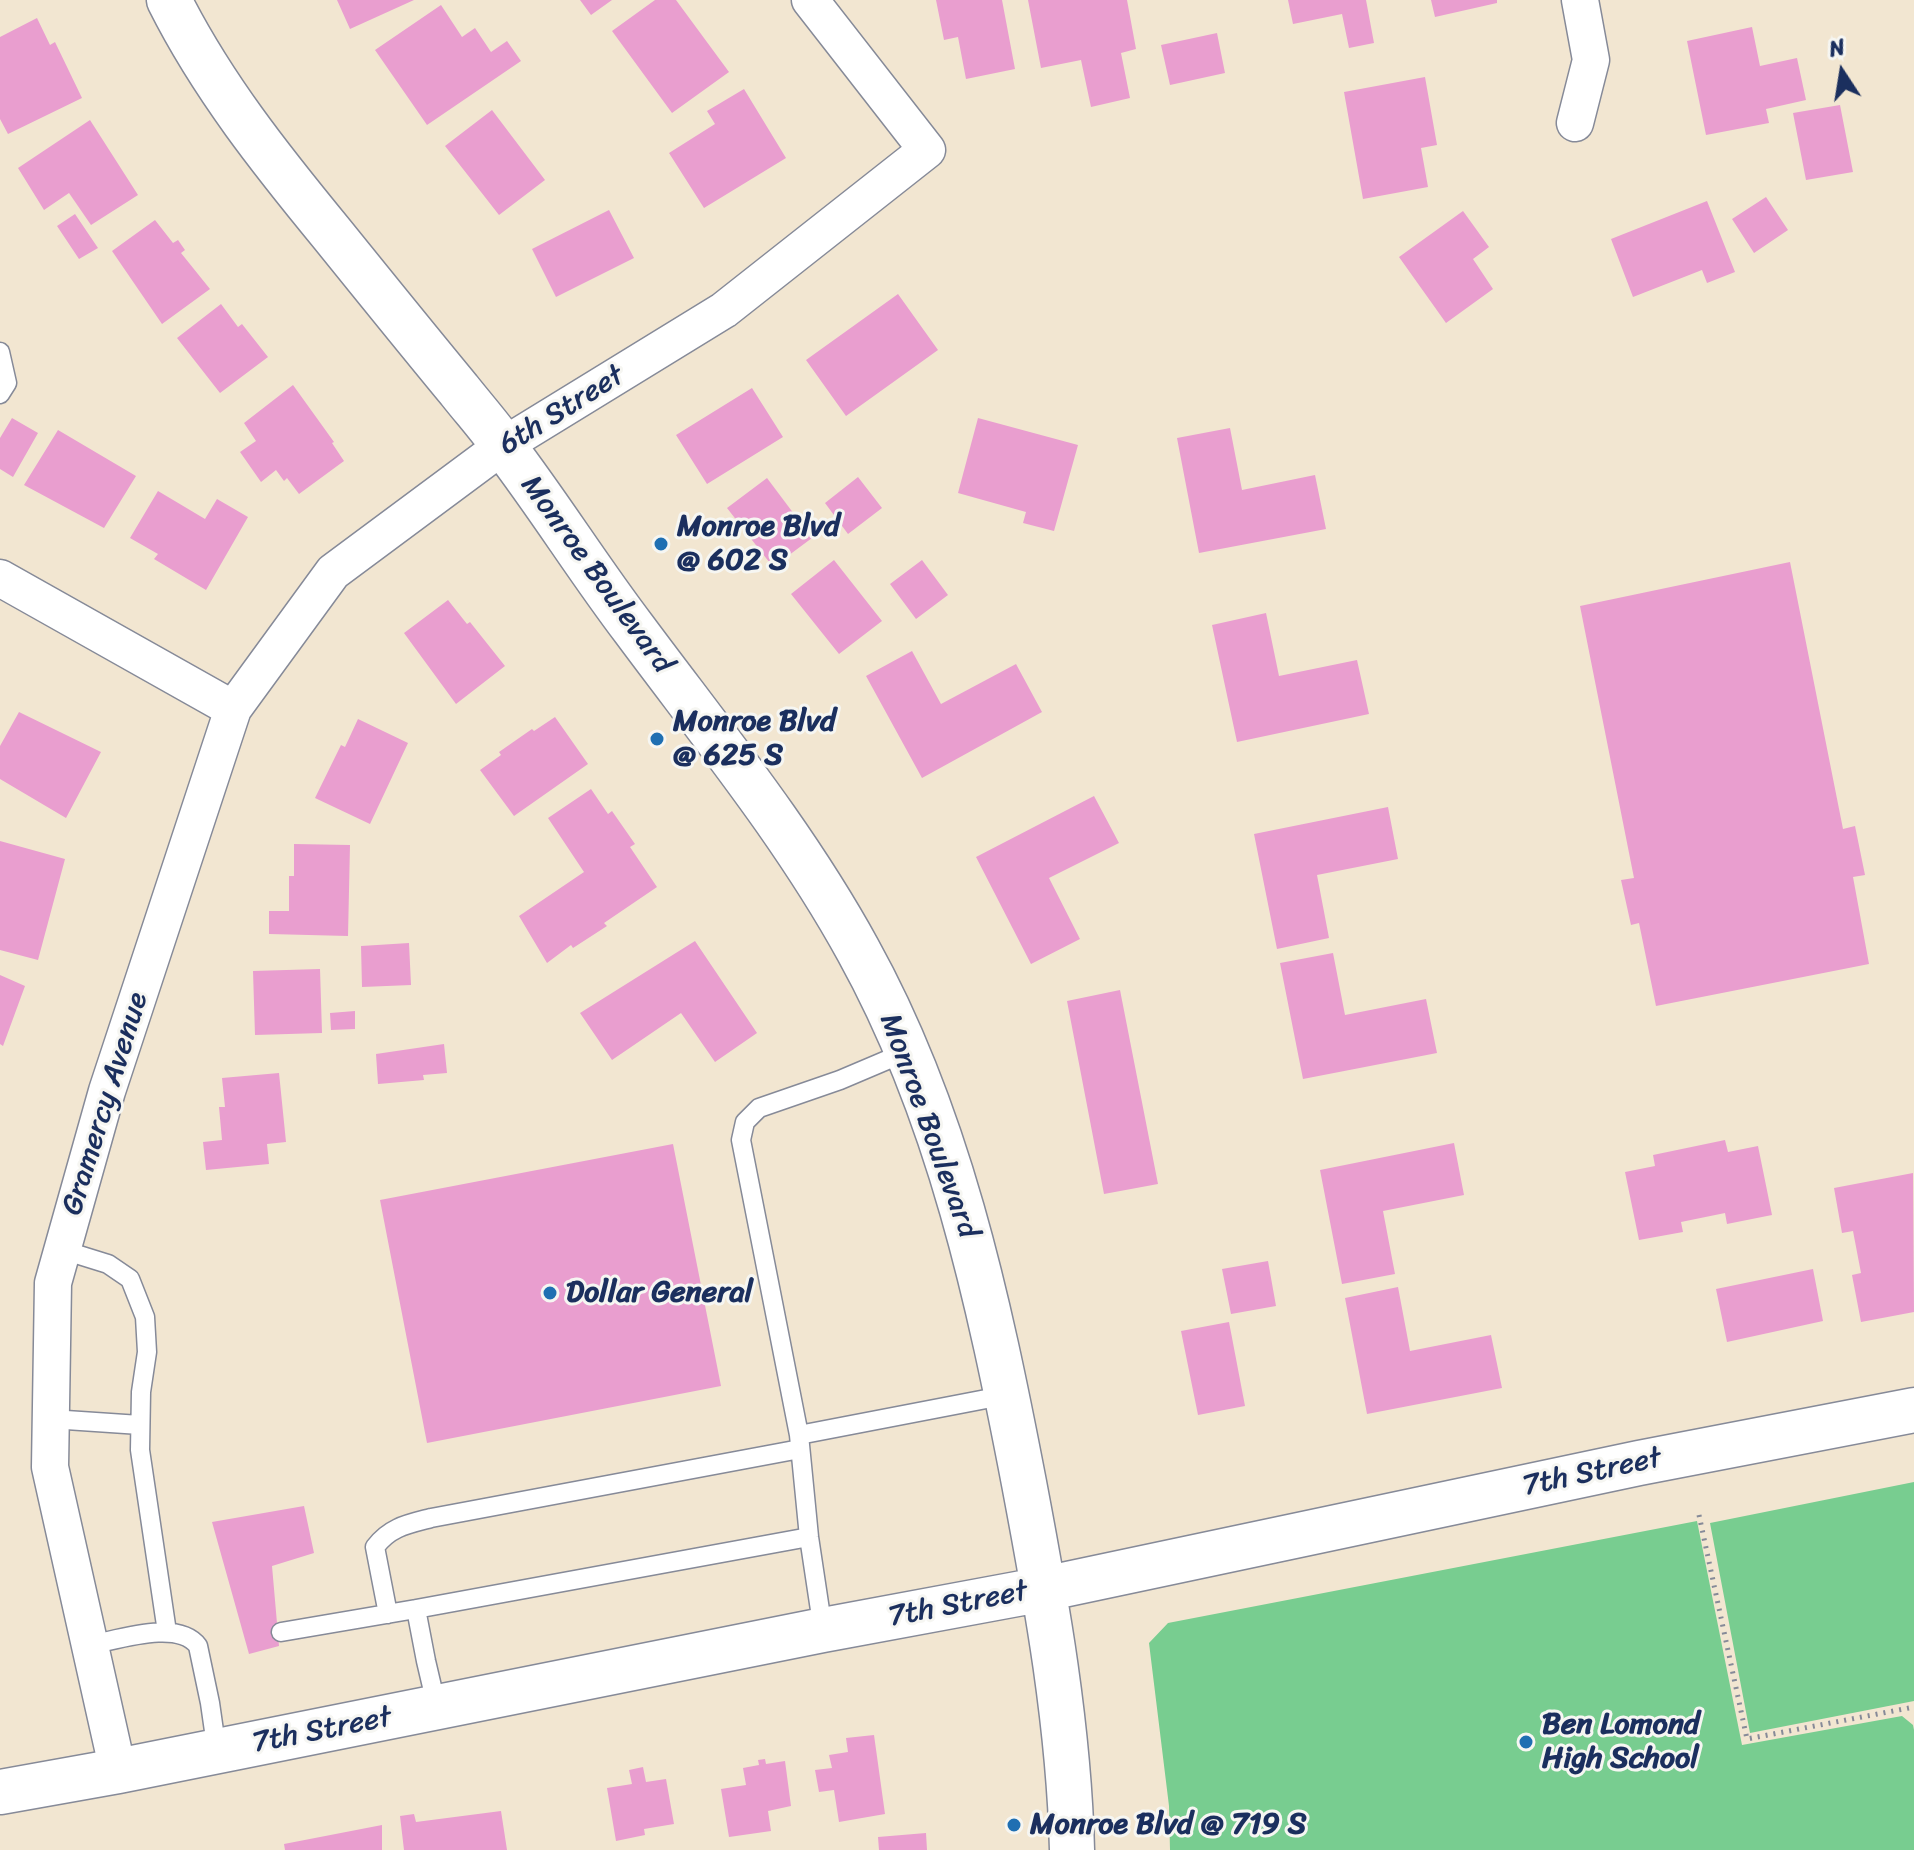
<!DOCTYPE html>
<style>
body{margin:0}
#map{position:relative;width:1914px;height:1850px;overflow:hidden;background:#f2e6d1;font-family:Sriracha,sans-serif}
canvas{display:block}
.north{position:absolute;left:1802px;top:32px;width:80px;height:80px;-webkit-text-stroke:6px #f6f6f2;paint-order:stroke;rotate:348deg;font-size:22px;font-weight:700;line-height:32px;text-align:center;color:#1b2f5e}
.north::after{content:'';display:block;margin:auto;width:28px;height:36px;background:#1b2f5e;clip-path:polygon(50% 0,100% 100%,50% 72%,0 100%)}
</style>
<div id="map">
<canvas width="1914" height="1850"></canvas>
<div class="north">N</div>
</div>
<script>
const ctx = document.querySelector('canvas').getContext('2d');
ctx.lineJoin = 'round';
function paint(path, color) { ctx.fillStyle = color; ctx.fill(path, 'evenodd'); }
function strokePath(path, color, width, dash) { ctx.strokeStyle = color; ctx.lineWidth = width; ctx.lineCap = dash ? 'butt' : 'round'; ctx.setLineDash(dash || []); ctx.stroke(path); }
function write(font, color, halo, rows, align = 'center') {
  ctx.font = font + ' Sriracha,sans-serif'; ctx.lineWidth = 6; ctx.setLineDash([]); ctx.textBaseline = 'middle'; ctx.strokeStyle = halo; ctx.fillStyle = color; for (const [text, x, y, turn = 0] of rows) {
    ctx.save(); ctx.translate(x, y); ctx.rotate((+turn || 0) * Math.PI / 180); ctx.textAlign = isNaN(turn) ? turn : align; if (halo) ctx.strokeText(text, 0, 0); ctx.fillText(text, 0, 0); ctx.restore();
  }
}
paint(new Path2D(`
 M1914 1482V1701L1750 1733 1710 1523Z
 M1697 1521 1742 1745 1902 1716 1913 1725 1914 1730V1850H1170L1169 1806 1149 1643 1168 1623Z`), '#78cd90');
paint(new Path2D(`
 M337 0H414L350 29Z
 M580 0H612L591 15Z
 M655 0H676L729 72 672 113 612 31Z
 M936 0H1002L1015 69 966 79 958 37 944 40Z
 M1028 0H1127L1136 49 1121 53 1130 98 1091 107 1081 60 1041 68Z
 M1288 0H1366L1374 43 1349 48 1342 14 1293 24Z
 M1431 0H1497V3L1435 17Z
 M441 5 462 37 475 28 491 52 507 41 521 61 427 125 375 50Z
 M37 18 50 45 55 42 82 98 8 134 0 119V37Z
 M1752 27 1760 66 1797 58 1806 100 1766 109 1769 123 1706 135 1687 41Z
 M1217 33 1225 73 1170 85 1161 45Z
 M1425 77 1437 145 1421 148 1428 187 1363 199 1344 92Z
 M744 89 786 158 704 208 669 153 715 124 707 111Z
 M1840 105 1853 172 1806 180 1793 113Z
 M492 110 545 180 499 215 445 146Z
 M90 120 138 195 91 225 69 193 44 210 18 168Z
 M1766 197 1788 230 1754 253 1732 219Z
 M1707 201 1735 272 1707 283 1702 270 1633 297 1611 239Z
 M609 210 634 258 556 297 532 249Z
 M1463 211 1489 247 1473 259 1493 289 1446 323 1399 257Z
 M75 214 98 248 79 259 57 226Z
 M155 220 173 243 178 240 185 250 181 253 210 289 162 324 112 251Z
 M898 294 938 350 846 416 806 360Z
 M221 304 238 327 242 324 268 357 220 393 177 338Z
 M293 385 334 442 332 443 344 461 299 494 287 478 284 481 276 470 261 482 240 452 256 441 244 423Z
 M752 388 783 437 707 484 676 435Z
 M12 418 38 433 13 477 0 469V438Z
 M978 418 1078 445 1054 531 1023 523 1026 512 958 493Z
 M1230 428 1242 490 1315 475 1326 529 1199 553 1177 438Z
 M58 430 136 476 104 528 24 485Z
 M858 477 882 508 848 534 825 503Z
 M767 478 812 538 773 567 727 508Z
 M158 491 205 519 217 499 248 517 206 590 154 559 158 554 130 538Z
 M834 560 882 621 839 654 791 594Z
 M922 560 948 595 916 619 890 584Z
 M1790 562 1843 829 1855 826 1865 875 1853 877 1869 964 1656 1006 1639 923 1631 925 1621 880 1634 878 1580 606Z
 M448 600 467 624 470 622 505 666 456 704 404 633Z
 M1266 613 1279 676 1357 660 1369 714 1237 742 1212 625Z
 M912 651 941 704 1016 664 1042 712 922 778 866 676Z
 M19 712 101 752 66 818 0 779V746Z
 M555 717 588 764 514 816 480 770 501 755 499 752 532 729 534 731Z
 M358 719 408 743 370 824 315 798 341 745 345 747Z
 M591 789 608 814 612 811 635 844 630 847 657 887 604 923 607 926 573 948 571 945 547 963 519 916 584 872 548 818Z
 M1094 796 1119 843 1049 878 1080 939 1031 964 976 857Z
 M1388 807 1398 859 1317 875 1329 938 1277 949 1254 834Z
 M0 841 65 859 38 960 0 950Z
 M294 844 350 845 348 936 269 934V911H289V876H294Z
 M695 941 757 1033 715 1062 681 1013 612 1060 580 1013Z
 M409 943 411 985 362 987 361 946Z
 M1333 953 1345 1015 1426 999 1437 1053 1303 1079 1280 963Z
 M320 969 322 1033 255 1035 253 971Z
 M0 975 25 986 3 1046 0 1044Z
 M1120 990 1158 1184 1104 1194 1067 1001Z
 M355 1011V1029L331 1030 330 1013Z
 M444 1044 447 1073 423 1075 424 1080 378 1084 376 1054Z
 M279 1073 286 1142 267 1144 269 1164 206 1170 203 1142 222 1140 219 1107H225L222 1078Z
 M1725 1140 1728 1152 1758 1146 1772 1215 1727 1224 1725 1213 1681 1222 1683 1232 1639 1240 1625 1172 1655 1166 1653 1155Z
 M1454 1143 1464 1195 1383 1211 1395 1274 1342 1284 1320 1170Z
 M673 1144 721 1386 427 1443 380 1200Z
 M1913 1173 1914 1312 1861 1322 1852 1275 1861 1273 1853 1231 1842 1233 1834 1188Z
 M1268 1261 1276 1306 1231 1314 1222 1269Z
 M1813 1269 1823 1321 1727 1342 1716 1289Z
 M1398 1287 1410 1351 1491 1335 1502 1388 1367 1414 1345 1298Z
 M1229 1322 1245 1406 1198 1415 1181 1331Z
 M304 1506 314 1553 272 1566 279 1646 249 1654 212 1522Z
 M874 1735 885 1814 839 1822 834 1790 819 1792 815 1770 832 1768 829 1755 848 1752 846 1738Z
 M765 1759 766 1764 785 1761 791 1806 768 1811 771 1831 729 1837 721 1789 746 1785 743 1768 759 1765 758 1760Z
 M643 1767 646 1782 666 1779 674 1824 644 1829 645 1835 616 1841 607 1788 632 1784 629 1770Z
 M501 1811 507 1850H404L400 1816 414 1814 416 1822Z
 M382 1825V1850H285L284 1844Z
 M926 1833 927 1850H879L878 1837Z`), '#e99ecf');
const lane = new Path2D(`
 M0 352 7 383 0 394
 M63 1250 108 1264 130 1279 145 1317 147 1352 141 1392 140 1450 167 1632
 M51 1419 140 1425
 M799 1435 1007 1395
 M416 1609 426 1661 437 1708
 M388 1614 375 1547C390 1527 408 1524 431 1518L800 1449
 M823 1630 809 1537 799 1435 741 1140 745 1122 759 1108 840 1080 906 1052
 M281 1632 416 1609 809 1537
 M90 1645C118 1640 178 1619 198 1646L210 1703 217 1752`);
const street = new Path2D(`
 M1575 123 1591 60 1580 0
 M0 578 233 709
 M118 1771 50 1467 53 1283 107 1091 233 709 333 572 504 445 724 310 927 150 810 0`);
const secondary = new Path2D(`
 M169 0C212 86 272 161 332 234 374 286 416 338 459 390 474 409 491 428 505 448 550 507 589 570 634 629 712 734 795 835 858 950 949 1114 989 1301 1024 1483 1047 1604 1069 1727 1072 1850
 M0 1792 118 1771 823 1630 1044 1589 1639 1463 1914 1410`);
strokePath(lane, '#868a98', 21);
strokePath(street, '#868a98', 39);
strokePath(secondary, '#868a98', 47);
strokePath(new Path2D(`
 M1699 1515 1747 1739 1914 1707`), '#868a98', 5, [2, 6]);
strokePath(lane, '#fff', 18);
strokePath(street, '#fff', 36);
strokePath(secondary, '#fff', 44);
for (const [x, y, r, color] of [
 [661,544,8,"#1f6fb2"],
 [657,739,8,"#1f6fb2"],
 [550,1293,8,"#1f6fb2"],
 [1526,1742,8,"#1f6fb2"],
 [1014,1825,8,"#1f6fb2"]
]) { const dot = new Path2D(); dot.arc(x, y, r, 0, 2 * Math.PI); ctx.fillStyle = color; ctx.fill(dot); strokePath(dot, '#f6f6f2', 3); }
write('30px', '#1b2f5e', '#f6f6f2', [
 ["6th Street",562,411,-32],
 ["Monroe Boulevard",596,575,54],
 ["Gramercy Avenue",106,1104,-73],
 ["Monroe Boulevard",928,1126,70],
 ["7th Street",1592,1473,-12],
 ["7th Street",958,1605,-11],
 ["7th Street",322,1731,-11]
]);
write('bold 30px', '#1b2f5e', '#f6f6f2', [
 ["Monroe Blvd",677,527],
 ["@ 602 S",677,561],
 ["Monroe Blvd",673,722],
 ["@ 625 S",673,756],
 ["Dollar General",566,1293],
 ["Ben Lomond",1542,1725],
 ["High School",1542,1759],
 ["Monroe Blvd @ 719 S",1030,1825]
], 'left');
</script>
